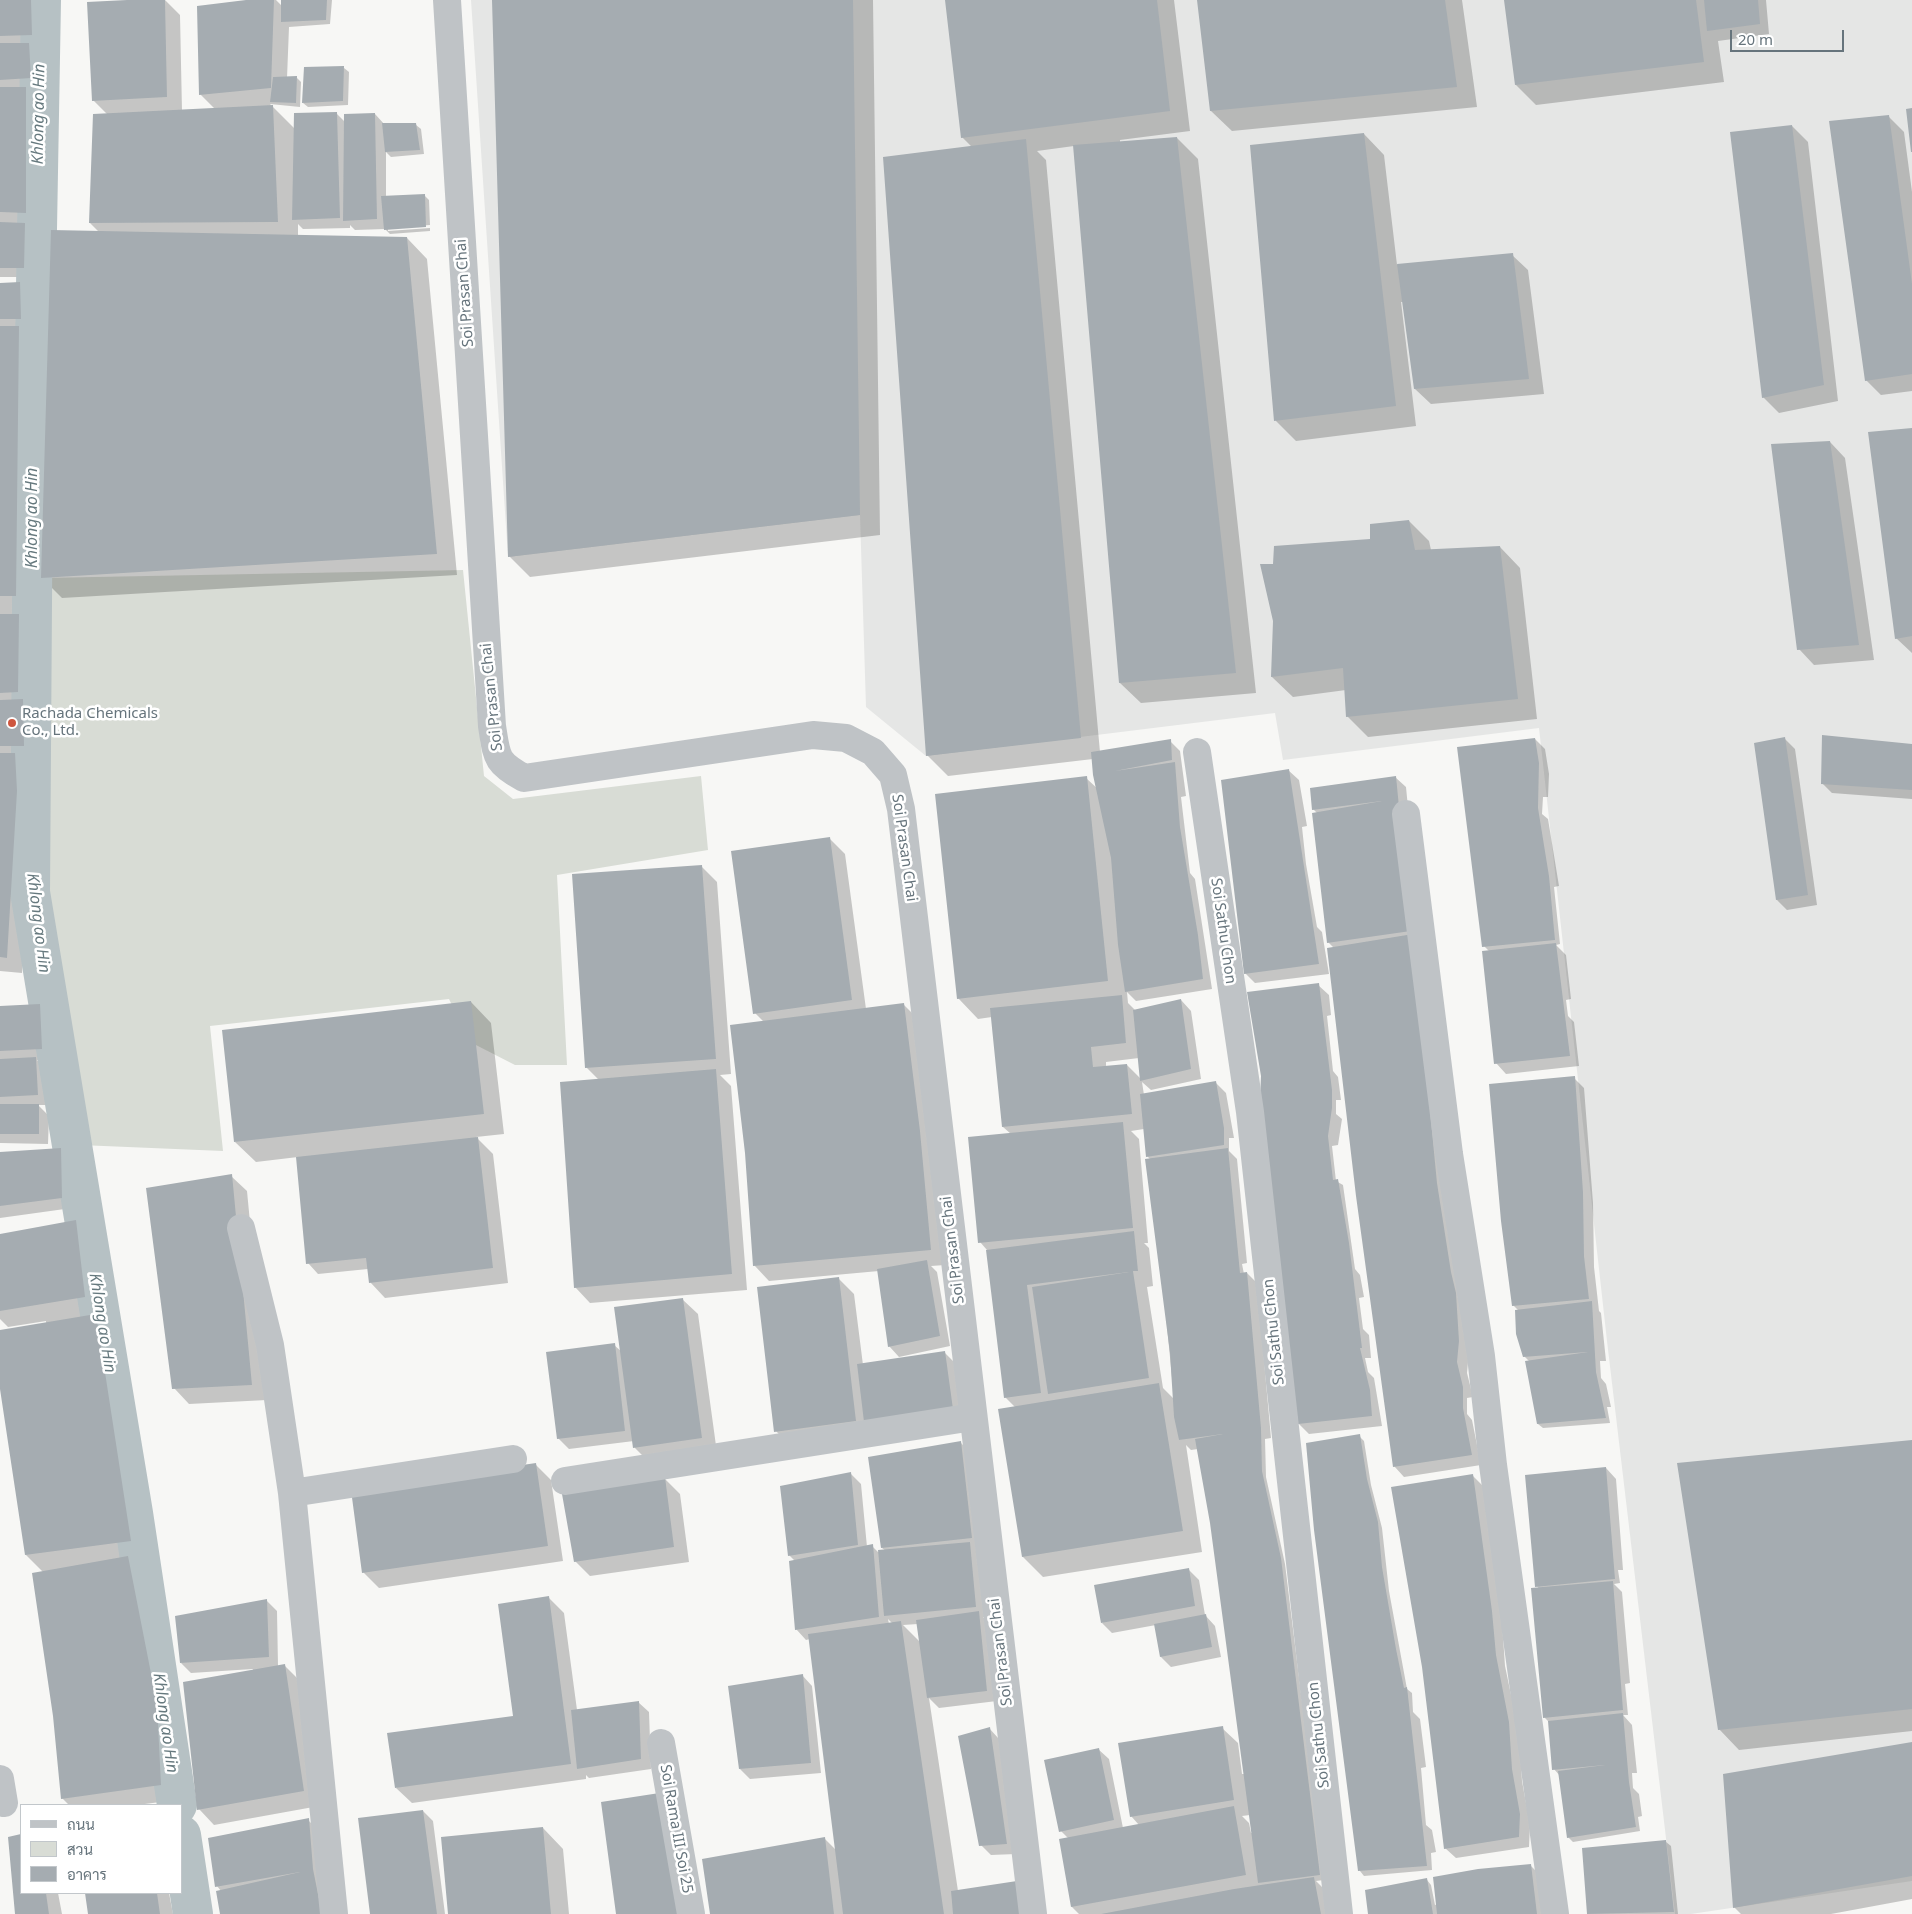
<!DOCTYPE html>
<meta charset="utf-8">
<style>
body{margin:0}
#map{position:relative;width:1912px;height:1914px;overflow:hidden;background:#f7f7f5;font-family:"Noto Sans",Sarabun,sans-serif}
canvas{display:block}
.legend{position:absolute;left:20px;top:1804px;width:162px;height:90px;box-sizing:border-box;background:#fff;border:1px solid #c2c7cb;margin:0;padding:6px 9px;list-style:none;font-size:15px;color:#66747c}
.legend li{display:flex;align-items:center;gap:10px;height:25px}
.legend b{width:25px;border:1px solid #c2c7cb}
.scale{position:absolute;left:1730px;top:30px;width:114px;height:22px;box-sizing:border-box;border:2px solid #66747c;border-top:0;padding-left:6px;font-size:15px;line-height:18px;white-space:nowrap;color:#66747c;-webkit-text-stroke:4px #fff;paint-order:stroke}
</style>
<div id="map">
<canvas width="1912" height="1914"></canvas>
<ul class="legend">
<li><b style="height:6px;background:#bfc3c6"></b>ถนน</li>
<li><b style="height:14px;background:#d8dcd5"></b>สวน</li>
<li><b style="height:14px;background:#a5acb1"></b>อาคาร</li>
</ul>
<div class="scale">20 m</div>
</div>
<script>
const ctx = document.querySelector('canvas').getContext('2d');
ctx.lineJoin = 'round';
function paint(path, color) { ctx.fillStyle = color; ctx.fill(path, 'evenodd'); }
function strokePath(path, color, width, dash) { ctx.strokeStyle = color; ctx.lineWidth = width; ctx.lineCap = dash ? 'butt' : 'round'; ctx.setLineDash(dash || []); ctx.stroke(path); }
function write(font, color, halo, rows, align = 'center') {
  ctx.font = font + ' "Noto Sans",sans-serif'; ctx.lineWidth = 5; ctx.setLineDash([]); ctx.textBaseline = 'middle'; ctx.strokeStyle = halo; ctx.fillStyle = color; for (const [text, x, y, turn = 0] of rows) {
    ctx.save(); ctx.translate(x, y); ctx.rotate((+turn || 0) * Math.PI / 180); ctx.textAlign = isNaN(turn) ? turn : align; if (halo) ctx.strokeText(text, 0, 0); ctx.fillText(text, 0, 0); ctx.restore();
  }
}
paint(new Path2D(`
 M471 0H1912V1881L1691 1914H1675L1607 1341 1539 728 1283 760 1275 713 926 756 866 707 860 515 508 557Z`), '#e5e6e5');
paint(new Path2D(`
 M463 570 484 776 513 799 701 776 708 850 557 875 567 1065H515L470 1042 449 999 210 1026 223 1151 80 1145 36 866 41 578Z`), '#d8dcd5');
paint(new Path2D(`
 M0 0 41 1 42 44 29 45 39 54 41 88 26 89 41 104V228L28 227 35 234 34 277H0Z
 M149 0H165L180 15 182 111 215 109 200 94 256 0H276L282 6 283 0H332L330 24 289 27 287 78H297L301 82 300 107 270 104 295 129 337 114 345 122 375 114 385 125H416L421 129 424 154 391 157 386 152V197L424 195 429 200 430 225 388 228V231L430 228V231L390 234 385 229 355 230 350 225V228L303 229 298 224V236L407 238 427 259 457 575 62 598 42 578 100 233 90 223 107 114 93 100Z
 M494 0H873L880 535 530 577 509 556Z
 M946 0H1174L1190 131 1120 140V142L1177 138 1198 159 1256 693 1141 703 1120 683 1074 146 1037 151 1046 160 1100 752 1170 741 1180 751 1186 796 1181 797 1190 873 1195 879 1212 989 1136 1001 1127 992 1128 1003 1136 1011 1181 1000 1191 1011 1201 1079 1151 1090 1142 1082 1144 1095 1215 1082 1226 1093 1234 1138H1229V1151L1237 1159 1247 1263 1242 1264 1244 1274 1247 1273 1257 1283 1271 1438 1265 1439 1266 1477 1285 1564 1324 1880 1316 1881 1324 1889 1329 1914H1079L1072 1907 1068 1838 1061 1831 1098 1749 1109 1759 1123 1828 1139 1825 1131 1816 1222 1728 1238 1743 1242 1774H1245L1211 1523 1198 1449 1191 1450 1186 1445 1202 1552 1043 1577 1023 1557 1015 1407 1005 1397 987 1250 980 1242 1011 1134 1003 1127 992 1017 978 1019 958 998 1086 778 1099 790 1093 759 948 776 927 755 972 147 962 137ZM1139 1058 1141 1079 1127 1065 1106 1067V1062ZM1144 1129 1147 1156 1151 1160 1174 1399 1163 1388 1147 1287 1153 1286 1149 1248 1144 1243H1148L1139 1139 1131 1131ZM1250 1815 1253 1833H1251L1249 1823 1242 1816Z
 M1198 0H1462L1477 107 1232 131 1211 111Z
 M1505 0H1766L1769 34 1718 41 1724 82 1536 105 1516 85Z
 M344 68 349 72 348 105 308 107 303 103Z
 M1888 116 1904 132 1912 192V391L1881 395 1866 380Z
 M1792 126 1808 142 1838 401 1779 413 1763 397Z
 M1364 134 1384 155 1397 265 1512 255 1528 270 1544 394 1431 404 1415 389 1404 302H1401L1416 426 1296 441 1276 421 1251 147Z
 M0 284H19L29 294 31 328 21 329 39 347 36 616H20L28 625V702H24L32 711 33 756 15 755 25 765 26 802 23 851 29 857 22 973 0 971Z
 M1912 429V653L1896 638Z
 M1830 442 1845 458 1874 660 1814 665 1799 649Z
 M1409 521 1429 541 1431 550 1500 547 1520 568 1537 719 1368 737 1347 716 1346 690 1293 697 1272 677 1275 565 1371 540Z
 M1784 738 1795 749 1817 905 1787 910 1777 900Z
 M1535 739 1545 749 1549 774 1548 797H1543L1542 814 1548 819 1559 886 1554 887 1560 944 1556 945 1566 955 1571 999 1566 1000 1568 1016 1574 1022 1579 1066 1506 1074 1496 1063 1489 951 1484 946Z
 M1912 746V799L1832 793 1822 783Z
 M1288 770 1299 780 1307 826 1302 827 1306 864 1317 927 1322 932 1329 974 1255 983 1245 973Z
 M1395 777 1406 787 1421 941 1469 1352 1467 1373 1473 1397 1467 1398V1414L1472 1420 1481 1465 1404 1477 1394 1466 1334 948 1328 942 1317 813 1313 809Z
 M829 838 845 854 866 1009 903 1004 919 1020 945 1265 931 1266 937 1272 950 1346 899 1357 889 1346 879 1271 769 1281 754 1265 764 1022 755 1013Z
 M701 866 717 882 731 1074 720 1075 731 1086 747 1290 590 1303 575 1287 599 1080 586 1067Z
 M1318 985 1329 995 1331 1015 1327 1016 1333 1071 1338 1077 1341 1100H1336V1114L1342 1119 1338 1145 1332 1146 1336 1181 1343 1185 1355 1269 1360 1275 1364 1297 1359 1298 1363 1329 1369 1335 1371 1358H1365L1368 1372 1374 1378 1382 1426 1309 1434 1299 1424Z
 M471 1002 491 1023 504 1134 476 1137 493 1154 508 1283 385 1298 370 1282 368 1269 318 1274 308 1263 298 1157 256 1162 235 1142Z
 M39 1005 49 1016 52 1059 37 1060 46 1069 47 1105H38L49 1116 48 1144 0 1143V1007Z
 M1574 1078 1584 1088 1593 1203 1594 1267 1599 1311 1601 1313 1606 1361H1600L1601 1378 1606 1384 1611 1407H1607L1610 1423 1543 1428 1538 1424 1529 1361 1524 1356 1519 1311 1513 1305Z
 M60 1149 70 1159 72 1208 0 1218V1153Z
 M231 1176 247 1191 267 1400 189 1404 174 1388Z
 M75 1221 91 1237 100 1312 94 1313 111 1331 145 1556 129 1559 143 1573 172 1720 176 1800 137 1805H69L62 1798 43 1572 26 1555 0 1378V1331L46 1323V1321L8 1327 0 1319V1235Z
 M839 1279 854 1294 863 1365 944 1352 955 1363 963 1419 791 1447 776 1431Z
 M682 1299 698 1314 717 1453 650 1463 635 1448 634 1441 569 1449 558 1438 614 1345 622 1352Z
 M1359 1436 1364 1441 1371 1485 1382 1528 1389 1591 1407 1689 1412 1693 1413 1712 1420 1719 1426 1767 1421 1768 1426 1825 1432 1830 1436 1852 1431 1853 1432 1870 1364 1876 1360 1871 1357 1852Z
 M1912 1441V1731L1739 1750 1719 1729Z
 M961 1443 976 1458 986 1617H983L989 1623 997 1701 939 1708 929 1698 958 1891 1031 1914H711L825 1839 836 1850 810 1639 806 1640 796 1629 795 1561 789 1555 851 1474 861 1484 867 1547 872 1546 878 1552 886 1551 882 1548ZM888 1619 893 1624H889ZM918 1624 920 1642 903 1625Z
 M536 1465 551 1480 563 1561 379 1588 363 1572Z
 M1606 1468 1616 1479 1623 1570H1618L1620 1583 1614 1584 1622 1592 1630 1683 1625 1684 1628 1715H1623L1632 1725 1637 1773H1632L1633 1788 1639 1794 1642 1816 1638 1817 1640 1831 1573 1842 1568 1837 1560 1776 1554 1769 1550 1723 1545 1718 1539 1589 1537 1586Z
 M1473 1476 1483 1486 1502 1622 1505 1666 1519 1733 1522 1781 1530 1825 1529 1847 1456 1858 1445 1848Z
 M665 1479 680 1494 689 1562 590 1576 575 1561Z
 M1188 1569 1199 1580 1205 1615 1215 1626 1221 1657 1171 1667 1161 1657 1156 1625 1112 1633 1102 1623Z
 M549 1598 564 1613 577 1710 638 1702 649 1712 651 1769 589 1778 586 1775V1779L412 1803 396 1788 514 1717Z
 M267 1601 277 1611 278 1666 284 1665 300 1681 319 1806 214 1825 199 1809 253 1669 191 1673 181 1663Z
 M802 1675 812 1686 821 1773 750 1779 740 1769Z
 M989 1728 999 1739 1016 1854 991 1855 981 1845Z
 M1912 1743V1899L1831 1914H1741L1734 1907Z
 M423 1811 433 1821 445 1914H371Z
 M308 1820 318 1830 329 1914H221V1891L217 1886Z
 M543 1828 563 1849 569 1914H449Z
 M21 1835V1893H58L62 1914H16L9 1838Z
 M1666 1842 1671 1846 1678 1914H1588L1583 1849Z
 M1530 1865 1540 1875 1545 1914H1369L1427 1880 1431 1885 1435 1905Z
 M86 1893H169L173 1914H89Z`), '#0003');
strokePath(new Path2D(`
 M41 0 33 457 30 892 133 1513 177 1805
 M181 1835 193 1914`), '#b6c1c4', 40);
paint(new Path2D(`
 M0 0H31L32 35 0 36Z
 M127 0H165L167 97 92 101 87 2Z
 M246 0H274L271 88 199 95 197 6Z
 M281 0H327L326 20 281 22Z
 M492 0H853L860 515 508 557Z
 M945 0H1157L1170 111 961 138Z
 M1197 0H1445L1457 87 1210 111Z
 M1504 0H1696L1704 62 1515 85Z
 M1704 0H1758L1760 24 1707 31Z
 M0 43H29L31 78 0 80Z
 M344 66 343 101 302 103 304 67Z
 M297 76 296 103 270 102 273 77Z
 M0 87H26V213L0 212Z
 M273 105 278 222 89 223 93 114Z
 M1912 108V152H1911L1906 109Z
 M337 112 340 218 292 220 294 113Z
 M375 113 377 219 343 221 344 114Z
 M1889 115 1912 284V374L1865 381 1829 121Z
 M382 123H416L420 150 385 152Z
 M1792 125 1824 385 1762 398 1730 132Z
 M1364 133 1396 406 1274 421 1250 145Z
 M1177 137 1236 673 1119 683 1073 145Z
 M1026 139 1081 738 926 756 883 157Z
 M425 194 426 227 384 230 381 196Z
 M0 222 25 223 24 268H0Z
 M51 230 407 237 437 554 41 578Z
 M1513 253 1529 379 1414 389 1397 264Z
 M20 282 21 319H0V283Z
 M0 326H19L16 596H0Z
 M1912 428V636L1895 639 1868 432Z
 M1830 441 1859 645 1797 650 1771 444Z
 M1409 520 1415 550 1500 546 1518 699 1346 717 1343 668 1271 677 1273 621 1260 564H1273L1274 546 1370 539V524Z
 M0 614H19L18 692 0 693Z
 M23 699 24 746H0V700Z
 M1822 735 1912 744V790L1821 784Z
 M1785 737 1808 895 1776 900 1754 743Z
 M1535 738 1539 763 1538 808 1549 876 1555 940 1482 947 1457 747Z
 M1171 739 1172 760 1115 771 1175 762 1180 827 1198 935 1203 979 1125 992 1118 945 1111 858 1093 775 1091 752Z
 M0 753H15L17 791 7 958 0 957Z
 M1289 769 1319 964 1244 974 1221 780Z
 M1087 776 1108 981 957 999 935 794Z
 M1396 776 1411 931 1327 943 1312 813 1382 801 1312 810 1310 788Z
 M830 837 852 1000 753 1014 731 851Z
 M702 865 716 1059 585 1068 572 874Z
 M1413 934 1437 1183 1451 1272 1456 1293 1459 1341 1457 1362 1463 1387V1408L1472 1455 1393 1467 1356 1196 1327 948Z
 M1556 943 1570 1056 1494 1064 1482 951Z
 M1319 983 1332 1090V1108L1328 1136 1333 1180 1338 1179 1349 1243 1362 1348H1360L1370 1390 1372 1416 1298 1424 1260 1099 1261 1076 1247 992Z
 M1122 995 1126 1043 1091 1047 1093 1067 1127 1064 1132 1114 1002 1127 990 1008Z
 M1181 999 1191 1069 1140 1081 1133 1010Z
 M471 1001 484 1114 234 1142 222 1030Z
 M904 1003 920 1131 931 1250 753 1266 745 1153 730 1025Z
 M40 1004 42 1049 0 1051V1006Z
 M36 1057 38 1095 0 1097V1059Z
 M716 1069 732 1274 574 1288 560 1082Z
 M1575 1076 1583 1192 1584 1256 1589 1299 1512 1306 1501 1221 1489 1084Z
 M1216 1081 1224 1128V1145L1146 1157 1140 1094Z
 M0 1104H39V1134H0Z
 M1123 1122 1133 1228 978 1243 968 1137Z
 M478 1137 493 1268 369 1283 366 1258 306 1264 296 1157Z
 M61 1148 62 1198 0 1206V1152Z
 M1228 1148 1240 1273 1247 1272 1261 1428 1262 1471 1281 1558 1320 1875 1258 1883 1210 1523 1195 1439 1223 1434 1179 1440 1174 1417 1170 1353 1145 1159Z
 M232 1174 252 1385 172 1389 146 1188Z
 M76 1220 85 1297 0 1311V1234Z
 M1134 1231 1138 1271H1133L1149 1378 1048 1394 1032 1287 1129 1272 1027 1285 1041 1393 1004 1398 986 1250Z
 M927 1260 940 1336 888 1347 877 1269Z
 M839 1277 856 1421 774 1432 757 1287Z
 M683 1298 702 1438 633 1448 614 1307Z
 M1592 1301 1596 1372 1606 1418 1537 1424 1525 1361 1588 1352 1523 1357 1516 1334 1515 1310Z
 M96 1314 131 1541 25 1555 0 1389V1330Z
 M615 1343 625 1431 557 1439 546 1352Z
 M945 1351 953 1409 864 1422 857 1364Z
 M1159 1383 1183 1531 1022 1557 998 1409Z
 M1360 1434 1367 1479 1378 1522 1382 1567 1396 1649 1404 1688 1407 1687 1427 1866 1358 1871 1314 1530 1306 1443Z
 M1912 1440V1709L1718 1730 1677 1463Z
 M961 1441 972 1538 881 1548 868 1457Z
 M536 1463 548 1546 362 1573 351 1490Z
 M1606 1467 1615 1579 1535 1587 1525 1475Z
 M851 1472 858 1545 788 1556 780 1486Z
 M1473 1474 1492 1611 1496 1655 1509 1722 1512 1769 1520 1814 1519 1837 1444 1849 1422 1667 1391 1487Z
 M665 1477 674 1547 574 1562 562 1494Z
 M970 1542 976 1607 884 1616 878 1550Z
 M873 1544 879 1617 795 1630 789 1561Z
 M128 1556 157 1704 161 1785 61 1799 53 1716 32 1573Z
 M1189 1568 1195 1606 1101 1623 1094 1585Z
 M1613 1581 1623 1710 1543 1718 1531 1588Z
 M549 1596 571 1764 395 1788 387 1733 513 1716 498 1604Z
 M267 1599 269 1657 180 1663 175 1616Z
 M979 1611 987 1691 927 1698 916 1620Z
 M1206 1614 1212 1647 1160 1657 1154 1624Z
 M901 1621 944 1914H843L808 1634Z
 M285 1664 304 1791 197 1810 183 1682Z
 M803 1674 811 1763 739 1769 728 1686Z
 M639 1701 641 1759 577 1769 571 1710Z
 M1623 1713 1629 1782 1636 1827 1567 1838 1558 1771 1605 1765 1552 1770 1548 1721Z
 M1223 1726 1234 1800 1130 1817 1118 1743Z
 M990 1727 1007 1844 979 1846 958 1736Z
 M1912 1742V1876L1733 1908 1723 1774Z
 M1099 1748 1114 1820 1059 1832 1044 1760Z
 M666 1792 684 1914H616L601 1802Z
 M1234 1806 1246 1875 1071 1907 1059 1839Z
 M423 1810 437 1914H370L358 1818Z
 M309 1818 313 1869 322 1914H220L216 1891 300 1872 215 1887 208 1838Z
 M543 1827 551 1914H448L441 1837Z
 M21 1834V1893H46L49 1914H15L8 1837Z
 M825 1837 834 1914H710L702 1859Z
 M1666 1840 1674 1912 1587 1914 1582 1848Z
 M1531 1864 1537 1914H1437L1433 1877 1478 1869Z
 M1314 1877 1321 1914H1101L1234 1889Z
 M1427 1878 1433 1914H1368L1365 1890Z
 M1017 1881 1023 1914H953L951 1891Z
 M85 1893H157L160 1914H88Z`), '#a5acb1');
strokePath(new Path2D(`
 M447 0 492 726C497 757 495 762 524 778L813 735 846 738 873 752 893 775 901 809 1033 1914
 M1197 752 1250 1112 1339 1914
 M1406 814 1449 1154 1481 1356 1493 1465 1555 1914
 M241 1228 270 1345 292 1493 334 1914
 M565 1481 973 1417
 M292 1493 513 1459
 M661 1743 691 1914
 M0 1779 4 1803`), '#bfc3c6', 28);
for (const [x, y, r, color] of [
 [12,723,5,"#ce563f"]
]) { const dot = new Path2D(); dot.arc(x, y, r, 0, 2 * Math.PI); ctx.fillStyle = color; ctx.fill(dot); strokePath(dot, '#fff', 2); }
write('15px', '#66747c', '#fff', [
 ["Soi Prasan Chai",465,293,-94],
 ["Soi Prasan Chai",492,697,-96],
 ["Soi Prasan Chai",904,848,82],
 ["Soi Sathu Chon",1223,931,82],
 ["Soi Prasan Chai",953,1250,-97],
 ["Soi Sathu Chon",1274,1332,-96],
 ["Soi Prasan Chai",1001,1652,-97],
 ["Soi Sathu Chon",1319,1735,-96],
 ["Soi Rama III Soi 25",676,1829,80]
]);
write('15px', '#66747c', '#fff', [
 ["Rachada Chemicals",22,714],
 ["Co., Ltd.",22,731]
], 'left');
write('italic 16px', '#66797e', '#fff', [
 ["Khlong ao Hin",39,114,-89],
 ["Khlong ao Hin",32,518,-90],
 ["Khlong ao Hin",38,923,83],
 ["Khlong ao Hin",102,1323,81],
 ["Khlong ao Hin",165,1723,82]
]);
</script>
